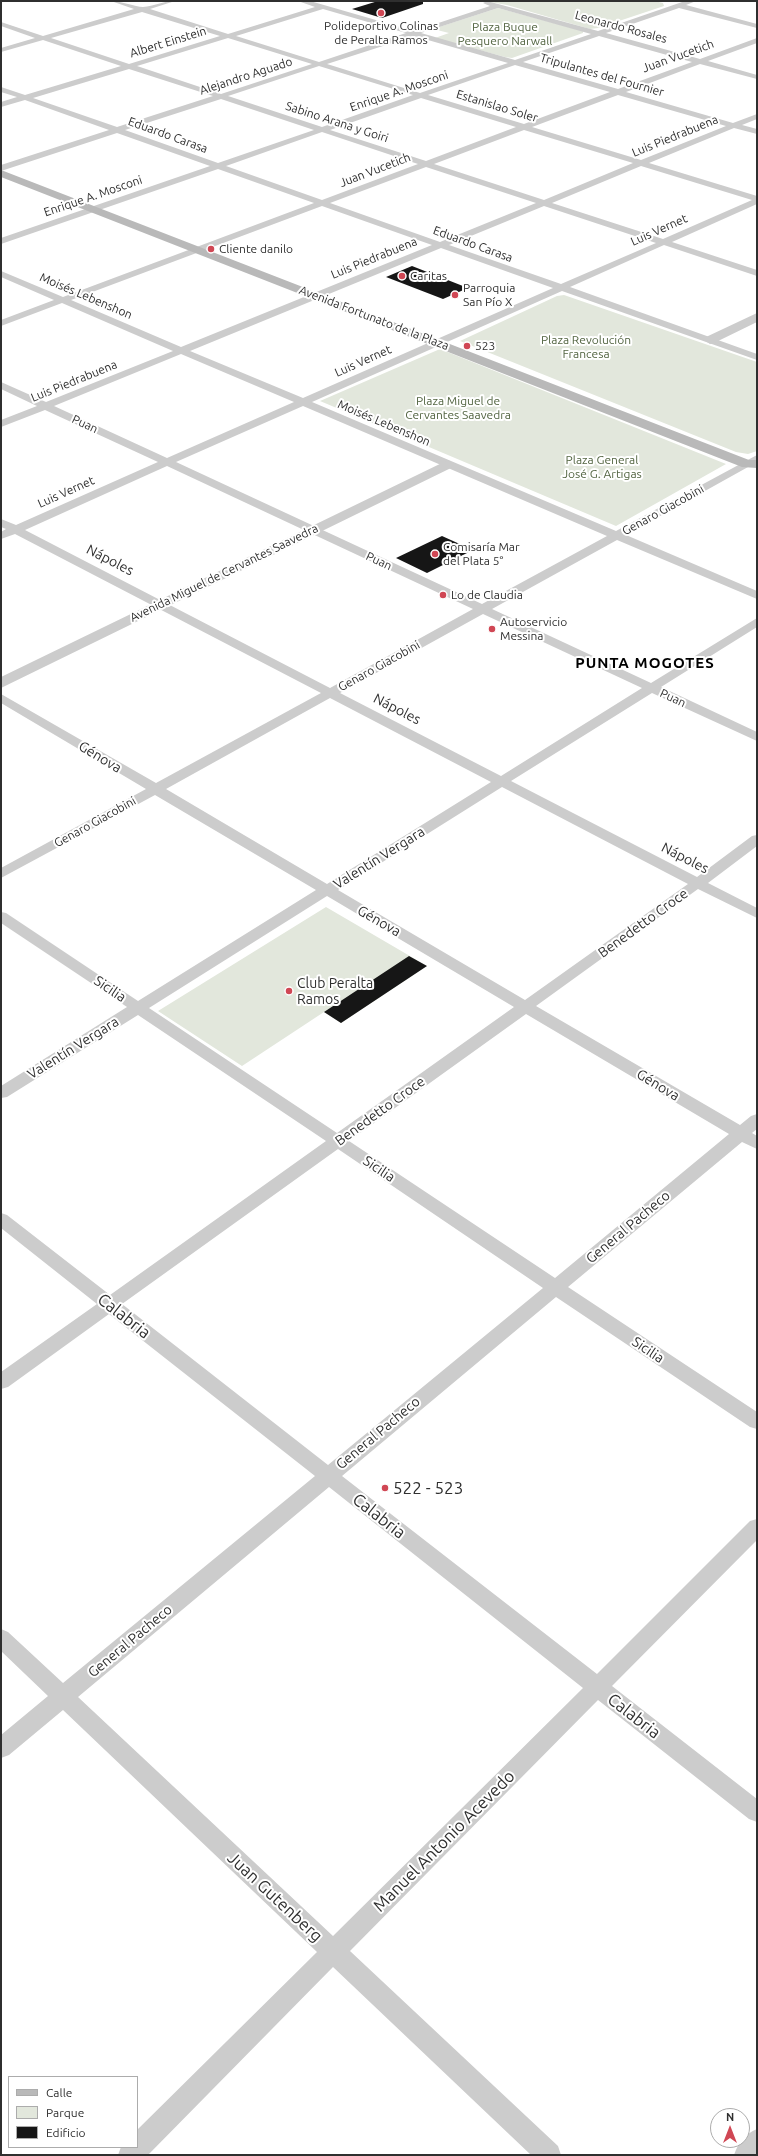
<!DOCTYPE html>
<meta charset="utf-8">
<style>
body{margin:0}
#map{position:relative;width:758px;height:2156px;overflow:hidden;background:#fff;font-family:Ubuntu,sans-serif}
canvas{display:block}
.frame{position:absolute;inset:0;border:2px solid #2f2f2f;pointer-events:none}
.legend{position:absolute;left:8px;top:2076px;width:130px;height:72px;box-sizing:border-box;background:#fff;border:1px solid #acacac;margin:0;padding:5px 7px;list-style:none;font-size:12px;color:#2f2f2f}
.legend li{display:flex;align-items:center;gap:8px;height:20px}
.legend b{width:20px;border:1px solid #acacac}
.north{position:absolute;left:710px;top:2108px;width:40px;height:40px;box-sizing:border-box;background:#fff;border:1px solid #acacac;border-radius:50%;rotate:0deg;font-size:11px;font-weight:700;line-height:16px;text-align:center;color:#2f2f2f}
.north::after{content:'';display:block;margin:auto;width:14px;height:18px;background:#d04754;clip-path:polygon(50% 0,100% 100%,50% 72%,0 100%)}
</style>
<div id="map">
<canvas width="758" height="2156"></canvas>
<div class="frame"></div>
<ul class="legend">
<li><b style="height:5px;background:#b9b9b9"></b>Calle</li>
<li><b style="height:11px;background:#e2e7dc"></b>Parque</li>
<li><b style="height:11px;background:#161616"></b>Edificio</li>
</ul>
<div class="north">N</div>
</div>
<script>
const ctx = document.querySelector('canvas').getContext('2d');
ctx.lineJoin = 'round';
function paint(path, color) { ctx.fillStyle = color; ctx.fill(path, 'evenodd'); }
function strokePath(path, color, width, dash) { ctx.strokeStyle = color; ctx.lineWidth = width; ctx.lineCap = dash ? 'butt' : 'round'; ctx.setLineDash(dash || []); ctx.stroke(path); }
function write(font, color, halo, rows, align = 'center') {
  ctx.font = font + ' Ubuntu,sans-serif'; ctx.lineWidth = 4; ctx.setLineDash([]); ctx.textBaseline = 'middle'; ctx.strokeStyle = halo; ctx.fillStyle = color; for (const [text, x, y, turn = 0] of rows) {
    ctx.save(); ctx.translate(x, y); ctx.rotate((+turn || 0) * Math.PI / 180); ctx.textAlign = isNaN(turn) ? turn : align; if (halo) ctx.strokeText(text, 0, 0); ctx.fillText(text, 0, 0); ctx.restore();
  }
}
paint(new Path2D(`
 M484 1H654L663 3 664 6 598 28 590 29 507 5Z
 M498 8 583 31V33L512 58 505 57 435 38 449 33 433 29Z
 M564 295 757 362V451L748 454 736 452 460 341 557 296Z
 M440 349 726 464 616 526 320 401Z
 M326 907 427 966 341 1023 324 1012 242 1066 158 1011Z`), '#e2e7dc');
paint(new Path2D(`
 M378 1H423V4L382 18 352 9Z
 M412 266 468 288 443 299 386 277Z
 M442 536 473 550 427 573 396 558Z
 M409 956 427 966 341 1023 324 1012Z`), '#161616');
paint(new Path2D(`
 M111 1C122 1 135 7 143 7 154 6 163 1 175 1L150 9 228 34 315 7 298 1H310L414 31 490 6 483 3 487 1 598 31 685 1H696L686 5 757 24V28L679 8 606 33 700 59 757 38V43L708 61 757 75V79L700 64 626 92 733 123 757 114V119L742 125 757 129V134L734 128 649 163 757 196V204L672 242 757 270V276L664 245 570 287 757 354V360L562 291 312 402 616 531 757 455V462L626 535 757 591V599L617 540 492 609 651 683 757 618V627L661 687 757 732V741L652 693 511 781 697 877 752 836 757 835V846L708 883 757 908V918L698 889 536 1006 740 1125 751 1116 757 1114V1129L752 1133 757 1136V1149L742 1142 568 1287 757 1412V1429L750 1427 556 1297 342 1476 597 1674 750 1521 757 1519V1540L612 1686 757 1799V1822L749 1819 598 1700 350 1951 558 2146 561 2155H531L333 1967 148 2155H118L121 2147H137V2130L317 1952 63 1710 9 1755 1 1758V1735L48 1696 1 1651V1629L8 1632 63 1683 315 1476 109 1314 8 1387 1 1389V1372L97 1304 1 1228V1213L7 1215 110 1295 326 1141 138 1015 7 1097 1 1098V1086L127 1007 1 923V912L6 913 138 1001 316 890 155 795 1 878V868L146 789 1 703V694L156 783 321 693 15 534 1 539V532L6 529 1 527V519L16 525 158 462 45 410 1 427V420L37 406 1 389V382L46 402 173 351 62 303 1 326V320L54 300 1 277V271L63 297 314 203 218 169 1 244V238L210 166 117 133 1 171V165L109 130 25 100 1 107V102L17 97 1 92V87L25 95 121 66 43 40 1 52V48L35 38 1 26V22L43 36 134 9ZM498 8 591 34 515 60 421 33ZM323 9 406 33 319 62 236 36ZM142 12 220 36 129 64 51 38ZM414 36 508 63 420 93 327 64ZM599 36 692 62 618 89 523 62ZM228 38 312 64 221 94 137 66ZM515 65 610 92 524 124 428 95ZM319 66 413 95 322 127 228 96ZM129 69 213 96 117 127 33 98ZM618 95 726 126 641 160 532 127ZM421 98 516 127 426 161 330 130ZM221 99 314 130 218 163 125 130ZM524 130 633 163 544 200 434 164ZM322 132 418 164 322 200 226 166ZM641 166 752 200 663 239 552 203ZM426 167 536 203 440 242 330 203ZM322 206 432 245 181 347 71 300ZM544 206 656 243 561 284 449 245ZM441 248 553 288 303 398 190 351ZM181 354 294 402 167 458 54 406ZM303 406 607 536 482 604 176 462ZM167 466 473 609 330 688 25 530ZM483 614 642 688 501 776 340 693ZM330 698 491 782 327 884 166 789ZM502 787 688 884 525 1000 338 890ZM327 896 514 1007 337 1133 149 1008ZM526 1014 729 1134 555 1278 349 1141ZM338 1149 543 1288 328 1465 122 1304ZM329 1487 583 1688 333 1936 78 1697Z
 M757 2129V2155H734C738 2143 745 2134 757 2129Z`), '#ccc');
paint(new Path2D(`
 M757 313V322L714 343 710 344 704 340 706 337Z
 M448 460 455 464 453 467 1 688V677Z`), '#ccc');
paint(new Path2D(`
 M1 170 749 460H757V468L742 467 1 177Z`), '#b9b9b9');
for (const [x, y, r, color] of [
 [381,13,4,"#d04754"],
 [211,249,4,"#d04754"],
 [402,276,4,"#d04754"],
 [455,295,4,"#d04754"],
 [467,346,4,"#d04754"],
 [435,554,4,"#d04754"],
 [443,595,4,"#d04754"],
 [492,629,4,"#d04754"],
 [289,991,4,"#d04754"],
 [385,1488,4,"#d04754"]
]) { const dot = new Path2D(); dot.arc(x, y, r, 0, 2 * Math.PI); ctx.fillStyle = color; ctx.fill(dot); strokePath(dot, '#fff', 1.5); }
write('12px', '#2f2f2f', '#fff', [
 ["Polideportivo Colinas",381,26,"center"],
 ["de Peralta Ramos",381,40,"center"],
 ["Cliente danilo",219,249],
 ["Caritas",410,276],
 ["Parroquia",463,288],
 ["San Pío X",463,302],
 ["523",475,346],
 ["Comisaría Mar",443,547],
 ["del Plata 5°",443,561],
 ["Lo de Claudia",451,595],
 ["Autoservicio",500,622],
 ["Messina",500,636]
], 'left');
write('12px', '#536542', '#fff', [
 ["Plaza Buque",505,27],
 ["Pesquero Narwall",505,41],
 ["Plaza Revolución",586,340],
 ["Francesa",586,354],
 ["Plaza Miguel de",458,401],
 ["Cervantes Saavedra",458,415],
 ["Plaza General",602,460],
 ["José G. Artigas",602,474]
]);
write('12px', '#2f2f2f', '#fff', [
 ["Leonardo Rosales",621,27,15],
 ["Albert Einstein",168,42,-17],
 ["Juan Vucetich",678,56,-20],
 ["Tripulantes del Fournier",602,75,16],
 ["Alejandro Aguado",246,76,-18],
 ["Enrique A. Mosconi",399,91,-19],
 ["Estanislao Soler",497,106,17],
 ["Sabino Arana y Goiri",337,122,18],
 ["Eduardo Carasa",168,135,20],
 ["Luis Piedrabuena",675,136,-22],
 ["Juan Vucetich",375,170,-21],
 ["Enrique A. Mosconi",93,196,-19],
 ["Luis Vernet",659,230,-24],
 ["Eduardo Carasa",473,244,20],
 ["Luis Piedrabuena",374,258,-22],
 ["Moisés Lebenshon",86,296,23],
 ["Avenida Fortunato de la Plaza",374,318,21],
 ["Luis Vernet",363,361,-24],
 ["Luis Piedrabuena",74,381,-22],
 ["Moisés Lebenshon",384,423,23],
 ["Puan",85,424,25],
 ["Luis Vernet",66,492,-24],
 ["Genaro Giacobini",663,510,-29],
 ["Puan",379,561,25],
 ["Avenida Miguel de Cervantes Saavedra",224,573,-26],
 ["Genaro Giacobini",379,666,-29],
 ["Puan",673,698,25],
 ["Genaro Giacobini",95,822,-29]
]);
write('14px', '#2f2f2f', '#fff', [
 ["Nápoles",110,560,27],
 ["Nápoles",397,709,27],
 ["Génova",100,757,31],
 ["Valentín Vergara",379,858,-32],
 ["Nápoles",685,858,27],
 ["Génova",379,921,30],
 ["Benedetto Croce",643,923,-36],
 ["Sicilia",110,989,34],
 ["Valentín Vergara",73,1048,-32],
 ["Génova",658,1085,31],
 ["Benedetto Croce",380,1111,-36],
 ["Sicilia",379,1169,34],
 ["General Pacheco",628,1227,-40],
 ["Sicilia",648,1350,34],
 ["General Pacheco",378,1433,-40],
 ["General Pacheco",130,1641,-40]
]);
write('14px', '#2f2f2f', '#fff', [
 ["Club Peralta",297,983],
 ["Ramos",297,999]
], 'left');
ctx.letterSpacing = '1px';
write('bold 15px', '#000', '#fff', [
 ["PUNTA MOGOTES",645,663]
]);
ctx.letterSpacing = '0px';
write('17px', '#2f2f2f', '#fff', [
 ["Calabria",124,1316,38],
 ["Calabria",379,1516,38],
 ["Calabria",634,1716,38],
 ["Manuel Antonio Acevedo",444,1841,-45],
 ["Juan Gutenberg",275,1897,43]
]);
write('17px', '#2f2f2f', '#fff', [
 ["522 - 523",393,1488]
], 'left');
</script>
